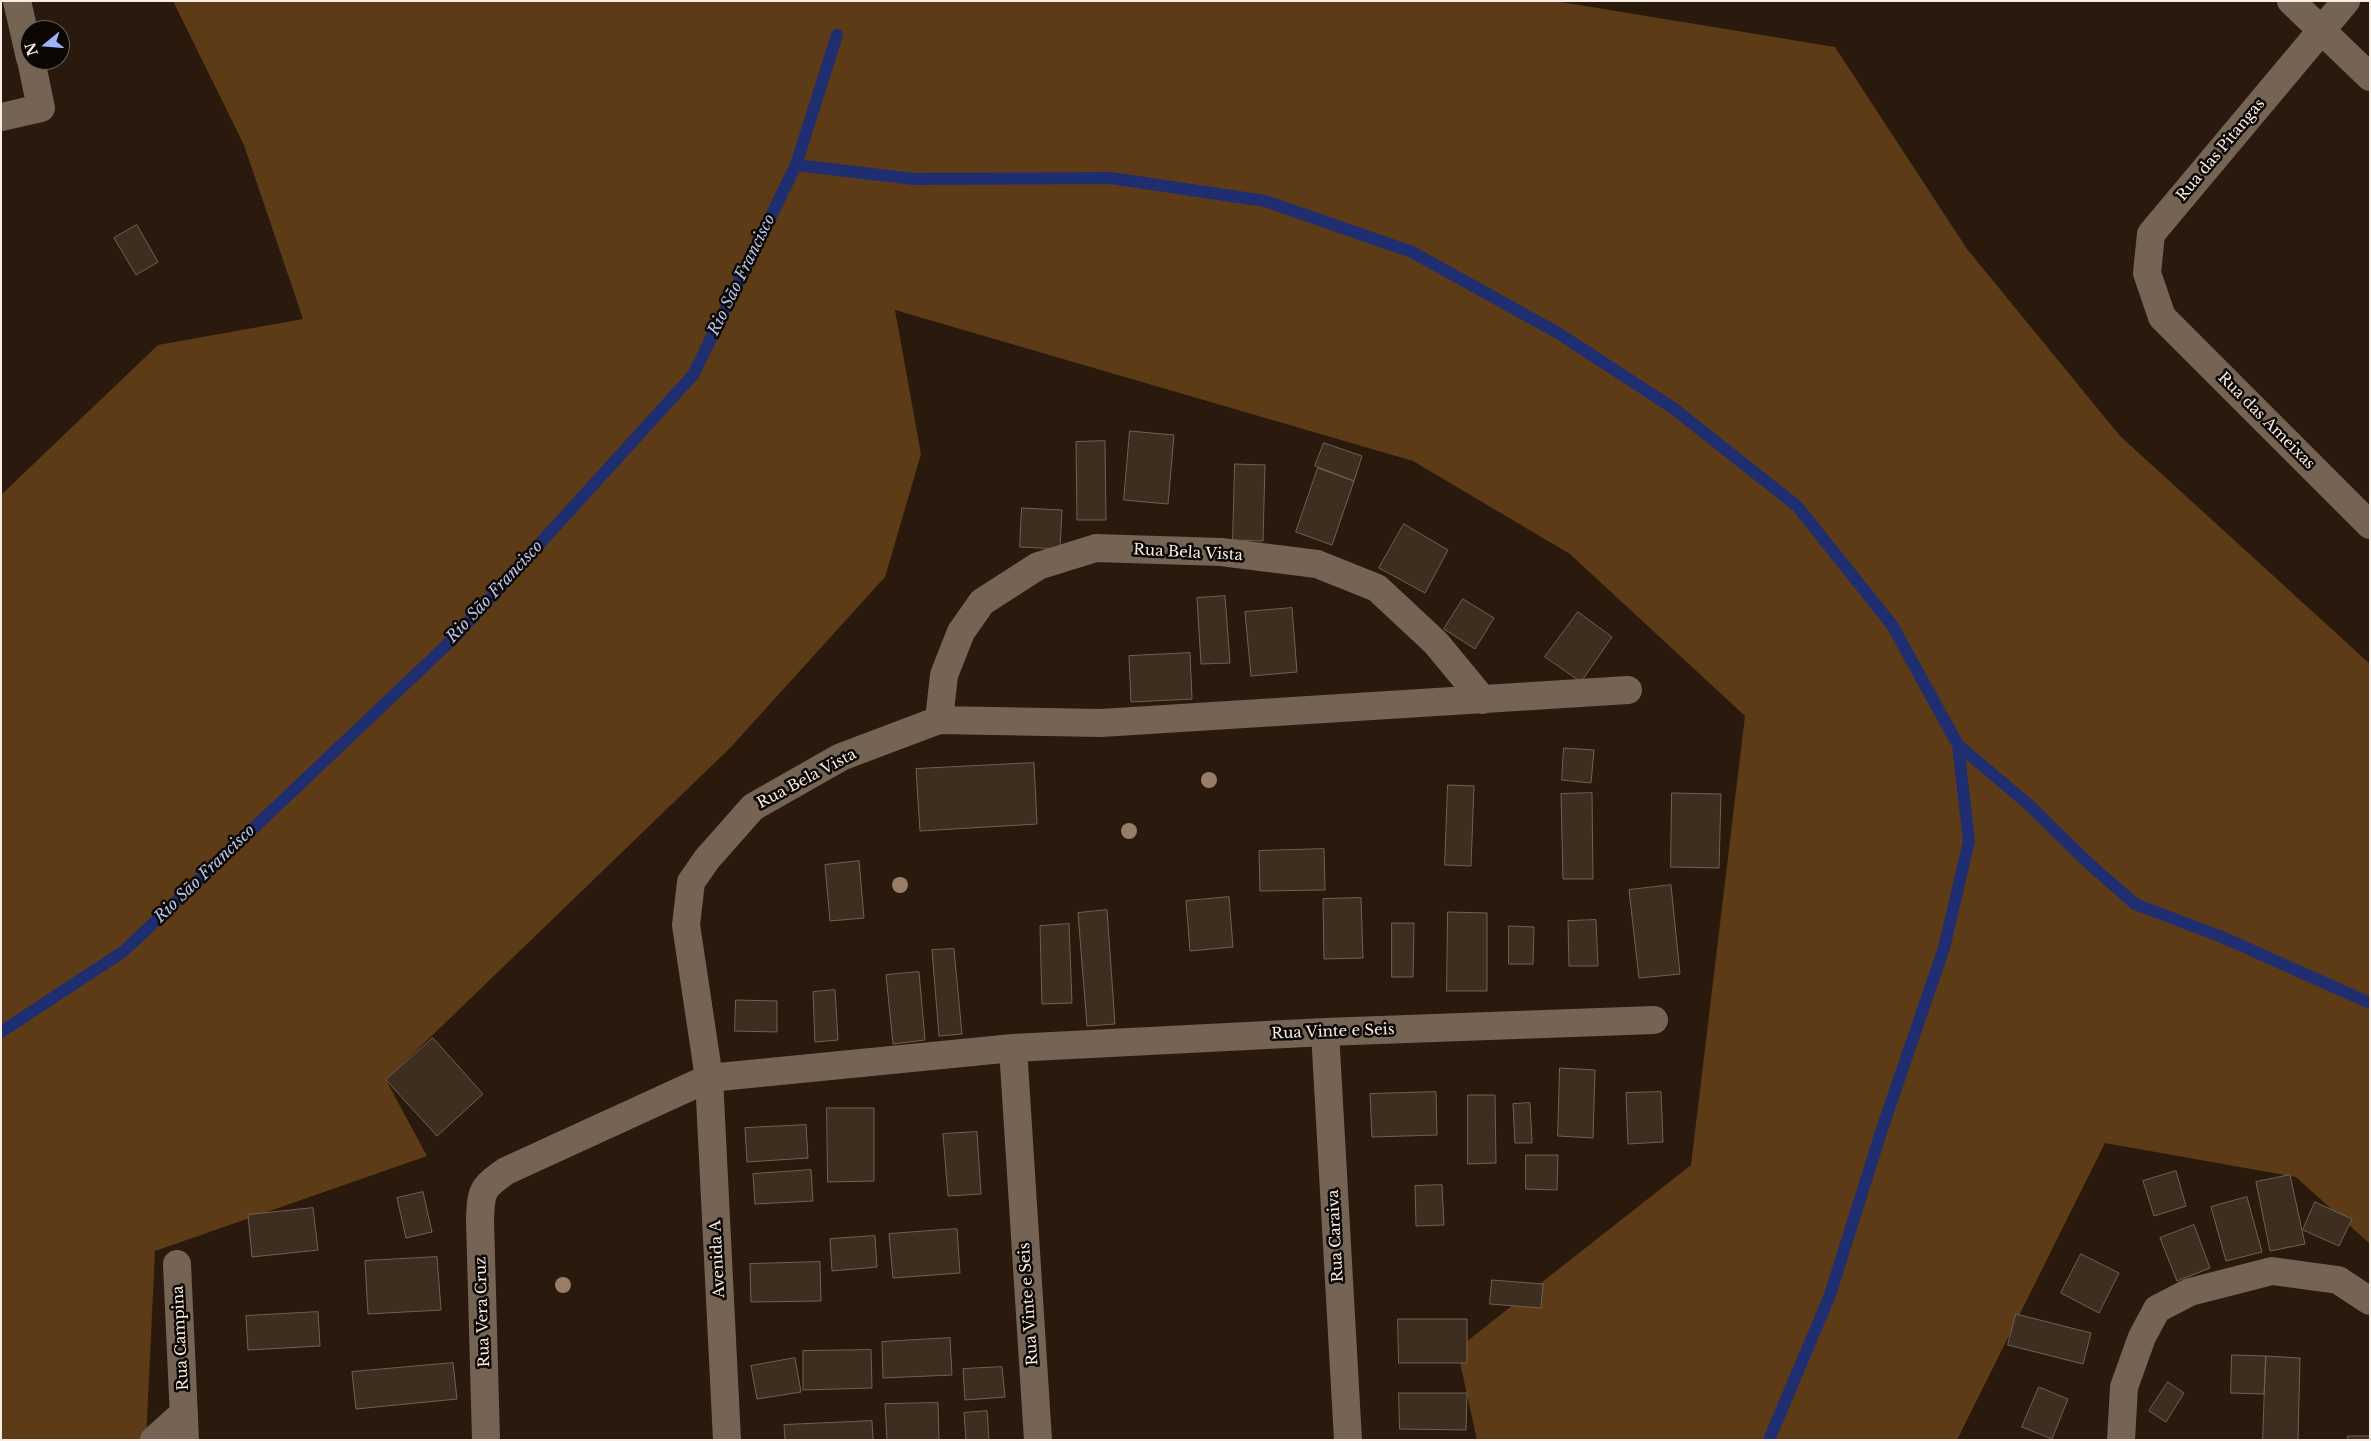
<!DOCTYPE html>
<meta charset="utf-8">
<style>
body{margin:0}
#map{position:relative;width:2371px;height:1441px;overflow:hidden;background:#291a0d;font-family:"Libre Baskerville",serif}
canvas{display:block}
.frame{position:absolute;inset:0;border:2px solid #f7ede4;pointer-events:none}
.north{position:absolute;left:20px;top:20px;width:50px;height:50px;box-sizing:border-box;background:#0c0703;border:1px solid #6a635d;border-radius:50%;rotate:253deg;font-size:14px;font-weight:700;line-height:20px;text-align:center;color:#f7ede4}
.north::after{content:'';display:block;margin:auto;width:18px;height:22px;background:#9cb4fd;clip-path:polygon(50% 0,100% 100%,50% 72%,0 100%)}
</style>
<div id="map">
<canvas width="2371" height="1441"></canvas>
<div class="frame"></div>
<div class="north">N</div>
</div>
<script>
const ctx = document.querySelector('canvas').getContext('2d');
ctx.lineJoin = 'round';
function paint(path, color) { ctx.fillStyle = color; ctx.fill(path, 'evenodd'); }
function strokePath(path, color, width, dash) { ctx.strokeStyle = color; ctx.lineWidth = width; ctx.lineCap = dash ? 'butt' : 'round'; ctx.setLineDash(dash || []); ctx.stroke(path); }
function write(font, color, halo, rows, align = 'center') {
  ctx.font = font + ' "Libre Baskerville",serif'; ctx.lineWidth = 5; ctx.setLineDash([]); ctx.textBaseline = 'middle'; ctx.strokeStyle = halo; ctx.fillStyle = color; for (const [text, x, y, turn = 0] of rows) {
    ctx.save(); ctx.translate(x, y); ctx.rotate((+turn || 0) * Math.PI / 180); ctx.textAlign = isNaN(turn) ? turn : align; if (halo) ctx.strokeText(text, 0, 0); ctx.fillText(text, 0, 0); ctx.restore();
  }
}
paint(new Path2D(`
 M173 1H1555L1835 47 1967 249 2120 436 2370 664V1244L2296 1177 2105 1143 1957 1440H1477L1457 1349 1691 1165 1745 716 1570 554 1413 461 895 310 921 454 885 577 730 748 386 1080 427 1156 155 1251 146 1440H1V495L158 345 303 319 244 145Z`), '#5e3b17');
strokePath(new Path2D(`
 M796 165 914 179 1111 178 1265 201 1412 252 1558 333 1673 408 1797 506 1892 625 1958 745 1969 841 1944 948 1882 1129 1830 1295 1769 1440
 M1958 745 2028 804 2085 860 2135 904 2222 937 2370 1003
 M1 1032 124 951 454 638 693 375 796 165 837 35`), '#1f2d71', 12);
const building = new Path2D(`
 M137 225 158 262 136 275 114 238Z
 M1130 431 1174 435 1168 504 1124 500Z
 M1105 441 1106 520H1077L1076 442Z
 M1324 443 1362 456 1354 481 1315 466Z
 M1235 464 1265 465 1263 541 1233 540Z
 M1318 468 1354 481 1332 545 1296 532Z
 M1022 508 1062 510 1060 549 1020 547Z
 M1404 524 1448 550 1425 593 1379 568Z
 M1225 596 1230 663 1201 664 1197 598Z
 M1463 599 1494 618 1475 649 1444 629Z
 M1292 608 1297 672 1251 676 1245 612Z
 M1578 612 1612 637 1581 682 1545 657Z
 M1190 653 1192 699 1131 702 1129 656Z
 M1564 748 1594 750 1591 783 1562 780Z
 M1034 763 1037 824 920 831 916 769Z
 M1448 785 1474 786 1471 866 1445 865Z
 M1592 793 1593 879H1563L1561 794Z
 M1672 793 1721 794 1719 868 1671 867Z
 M1324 849 1325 890 1260 891 1259 851Z
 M859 861 864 918 830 921 825 865Z
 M1671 885 1680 974 1639 978 1629 890Z
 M1229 897 1233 947 1190 951 1186 901Z
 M1361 898 1363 958 1324 959 1323 899Z
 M1107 910 1115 1024 1087 1026 1078 913Z
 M1448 912 1487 913V991H1447Z
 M1596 920 1598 966H1569L1568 921Z
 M1392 923H1414L1413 977H1392Z
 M1069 924 1072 1003 1042 1004 1040 926Z
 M1509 926 1534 927 1533 964H1509Z
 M954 949 962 1034 939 1036 932 950Z
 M919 972 925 1040 893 1044 886 975Z
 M835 990 838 1040 815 1042 813 992Z
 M736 1000 777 1001V1032L735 1031Z
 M433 1038 483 1094 437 1136 386 1080Z
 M1560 1068 1595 1070 1593 1138 1558 1136Z
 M1436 1092 1437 1135 1372 1137 1370 1094Z
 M1661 1092 1663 1142 1628 1144 1626 1093Z
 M1468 1095H1495L1496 1163 1468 1164Z
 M1530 1103 1532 1143H1515L1513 1104Z
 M827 1108H874V1181L828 1182Z
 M806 1125 808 1158 747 1162 745 1128Z
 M977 1132 981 1194 948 1196 943 1134Z
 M1526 1155H1558L1557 1190 1526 1189Z
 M811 1170 813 1201 755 1204 753 1174Z
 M2176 1171 2186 1206 2154 1216 2143 1181Z
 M2290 1175 2305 1244 2270 1251 2256 1182Z
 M1442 1185 1444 1225 1416 1226 1415 1186Z
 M423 1192 432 1232 406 1238 397 1198Z
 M2247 1197 2262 1252 2226 1261 2211 1207Z
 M2315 1202 2352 1219 2339 1246 2303 1230Z
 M313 1208 318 1250 252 1257 248 1215Z
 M2194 1225 2210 1268 2177 1281 2160 1238Z
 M957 1229 960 1273 893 1278 889 1234Z
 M875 1236 877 1267 832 1271 830 1239Z
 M2081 1254 2119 1273 2099 1313 2061 1293Z
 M437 1257 441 1310 368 1314 365 1261Z
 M820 1262 821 1301 751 1302 750 1264Z
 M1492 1280 1543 1284 1541 1308 1490 1304Z
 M318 1312 320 1346 248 1350 246 1316Z
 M2016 1314 2091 1333 2083 1364 2008 1345Z
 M1398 1319H1467V1363H1399Z
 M950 1338 952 1375 883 1378 882 1342Z
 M871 1350 872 1388 803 1390V1351Z
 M2232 1355 2266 1356 2264 1394 2231 1393Z
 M2266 1356 2300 1358 2298 1440H2263Z
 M795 1358 801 1392 757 1399 751 1366Z
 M453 1363 457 1399 356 1409 352 1372Z
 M1002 1367 1005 1397 965 1400 963 1369Z
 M2168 1382 2184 1393 2166 1422 2149 1411Z
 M2039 1387 2068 1399 2052 1439 2022 1427Z
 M1399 1393H1467L1466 1430 1400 1429Z
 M938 1403 939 1440H887L885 1404Z
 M987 1411 989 1440H966L964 1413Z
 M872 1421 873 1440H785L784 1425Z
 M2348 1436H2370V1440H2348Z`);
paint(building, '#3e2e20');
strokePath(building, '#726151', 1);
strokePath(new Path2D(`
 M17 1 30 58
 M2291 1 2370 77
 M2346 1 2151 234 2147 273 2162 317 2370 525
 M1 117 41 108 31 60
 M939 720 944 675 961 632 982 602 1038 566 1096 548 1221 552 1317 564 1377 588 1436 643 1483 700
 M1325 1032 1348 1440
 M1013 1048 1038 1440
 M177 1264 185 1440
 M154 1440 184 1413
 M486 1440 480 1220C481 1190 482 1188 506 1171L709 1078 1013 1048 1325 1032 1654 1020
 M727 1440 709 1078 686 925 691 882 707 859 753 807 841 757 939 720 1101 723 1628 690
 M2121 1440 2124 1387 2142 1337 2157 1309 2190 1292 2272 1271 2338 1280 2370 1301`), '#756454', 28);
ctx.fillStyle = '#997e67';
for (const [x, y] of [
 [1209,780],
 [1129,831],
 [900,885],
 [563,1285]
]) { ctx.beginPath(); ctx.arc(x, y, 8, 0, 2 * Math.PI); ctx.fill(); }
write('15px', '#f7ede4', '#0c0703', [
 ["Rua das Pitangas",2221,150,-50],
 ["Rua das Ameixas",2266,421,45],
 ["Rua Bela Vista",1188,553,3],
 ["Rua Bela Vista",807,779,-28],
 ["Rua Vinte e Seis",1333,1032,-2],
 ["Rua Caraiva",1336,1236,-93],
 ["Avenida A",718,1259,-93],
 ["Rua Vinte e Seis",1029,1304,-94],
 ["Rua Vera Cruz",483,1312,-92],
 ["Rua Campina",181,1338,-93]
]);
write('italic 16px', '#b6c5ed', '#0c0703', [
 ["Rio São Francisco",742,275,-64],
 ["Rio São Francisco",495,592,-47],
 ["Rio São Francisco",205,874,-44]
]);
</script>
